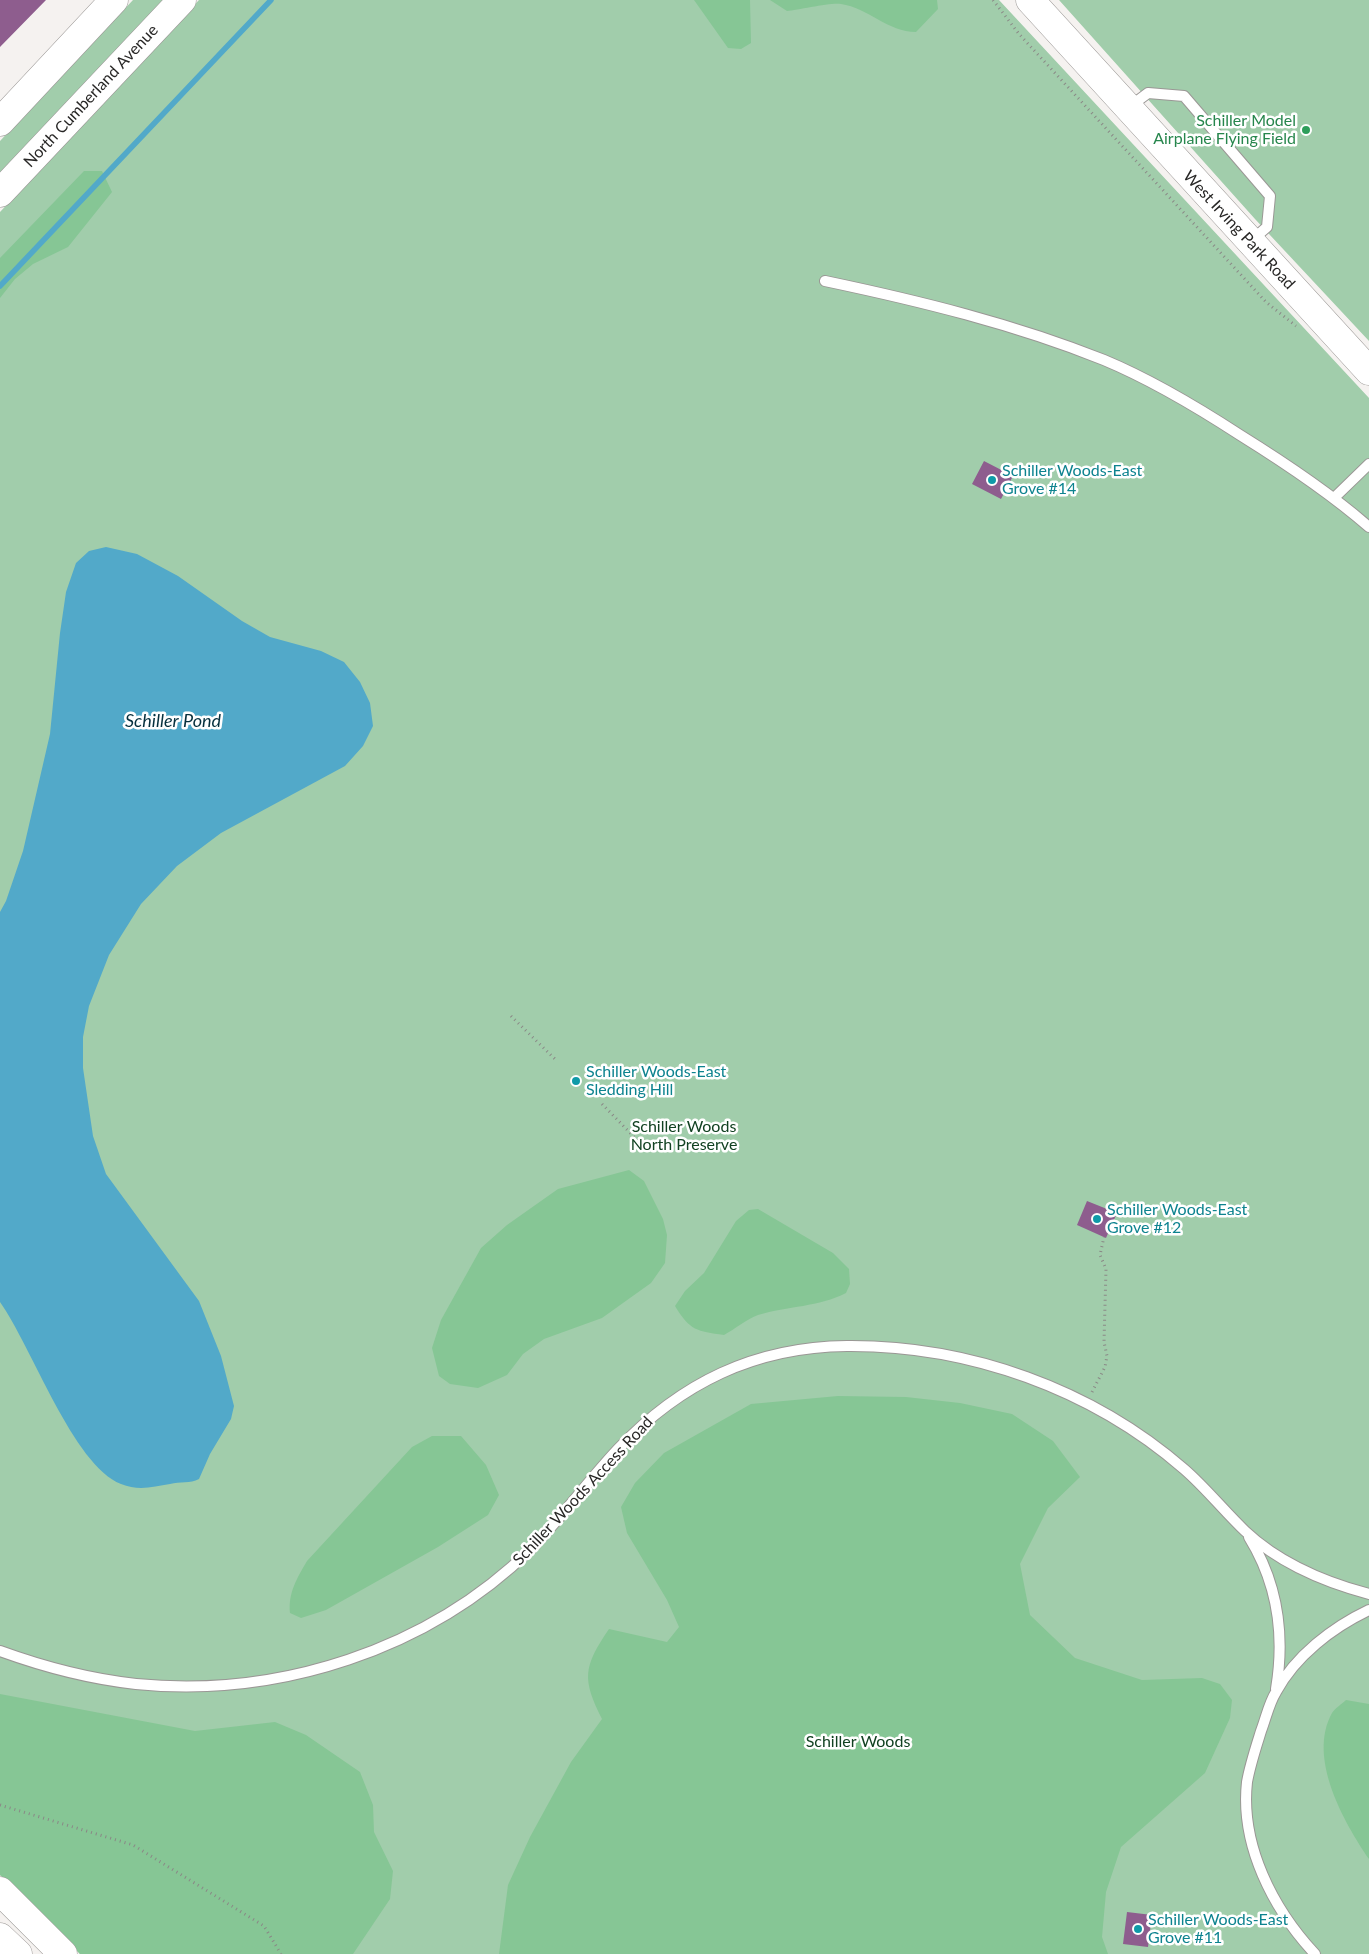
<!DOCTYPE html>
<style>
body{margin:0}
canvas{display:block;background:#f5f2f0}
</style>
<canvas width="1369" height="1954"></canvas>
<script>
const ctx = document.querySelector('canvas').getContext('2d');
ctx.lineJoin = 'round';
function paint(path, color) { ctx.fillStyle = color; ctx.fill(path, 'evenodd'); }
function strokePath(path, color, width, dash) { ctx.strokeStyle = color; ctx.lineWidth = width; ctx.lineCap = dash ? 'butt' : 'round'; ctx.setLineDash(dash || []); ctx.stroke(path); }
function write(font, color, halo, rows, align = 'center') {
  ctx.font = font + ' Lato,sans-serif'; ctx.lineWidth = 5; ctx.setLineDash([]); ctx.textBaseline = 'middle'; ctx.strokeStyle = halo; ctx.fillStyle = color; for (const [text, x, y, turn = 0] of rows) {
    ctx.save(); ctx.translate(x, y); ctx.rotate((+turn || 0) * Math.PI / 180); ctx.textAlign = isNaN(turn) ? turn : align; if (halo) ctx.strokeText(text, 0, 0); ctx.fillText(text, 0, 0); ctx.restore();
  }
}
paint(new Path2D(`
 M133 0H163L0 179V141Z
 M199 0H999L1369 398V1954H80L26 1898 0 1875V212Z
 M1059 0H1369V341L1255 219Z`), '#a1cdab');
paint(new Path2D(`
 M694 0H750L751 43 741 49 728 48Z
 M770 0H937L938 9 916 32C888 32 868 8 841 4 832 2 798 10 787 11Z
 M84 171H102L112 192 68 247 33 264 15 279 0 298V258Z
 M629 1170 644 1181 663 1219 667 1235 665 1263 651 1283 602 1318 544 1339 523 1354 507 1375 478 1388 450 1384 439 1376 432 1348 441 1320 481 1248 507 1225 558 1189Z
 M758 1209 833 1253 849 1269 850 1284 846 1293C819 1307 788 1306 758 1315 747 1319 735 1329 724 1335 697 1331 690 1331 675 1306L685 1291 704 1273 736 1221 749 1210Z
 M838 1396 906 1397 960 1403 1012 1414 1053 1441 1080 1477 1048 1508 1020 1564 1030 1615 1075 1658 1142 1680 1202 1678 1220 1684 1232 1700 1230 1718 1205 1773 1121 1847 1106 1892 1102 1937 1108 1954H499L508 1885 530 1837 571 1762 602 1719C582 1679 583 1667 609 1629L667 1642 679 1627 667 1600 627 1533 621 1507 635 1483 664 1453 751 1404Z
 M432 1436H461L486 1465 499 1495 488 1515 438 1547 326 1610 301 1618 290 1613C288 1593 297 1578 307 1561L412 1447Z
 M0 1694 195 1731 275 1722 306 1735 360 1772 373 1805 374 1832 393 1871 390 1899 353 1954H80L26 1898 0 1875Z
 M1346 1700 1369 1704V1859C1344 1822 1307 1758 1332 1713 1335 1708 1342 1704 1346 1700Z`), '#86c695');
paint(new Path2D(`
 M106 547 137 554 178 576 242 621 270 637 321 651 344 662 360 682 370 703 373 726 363 746 345 766 221 833 177 866 141 904 109 955 89 1006 83 1037V1068L93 1136 106 1174 199 1301 221 1356 234 1406 231 1419 210 1454 199 1479C190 1484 180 1481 170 1484 153 1487 138 1491 121 1484 73 1465 32 1347 0 1302V912L6 901 23 851 50 734 60 633 66 592 76 563 89 551Z`), '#52a9c9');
strokePath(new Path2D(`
 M0 286 271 0`), '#52a9c9', 5.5);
paint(new Path2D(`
 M0 0H46L0 47Z
 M984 461 1013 476 1001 499 972 484Z
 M1087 1201 1117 1213 1106 1238 1077 1225Z
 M1127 1912 1152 1915 1148 1947 1123 1944Z`), '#8e5d8e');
const lane = new Path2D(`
 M1128 108 1148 93 1184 96 1270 196 1267 227 1251 241
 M825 281C920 301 1014 324 1104 360 1152 380 1197 407 1240 435 1285 463 1329 492 1369 527
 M1334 498 1369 464
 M1249 1537C1278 1584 1285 1635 1276 1689
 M0 1651C44 1667 90 1679 136 1684 279 1698 428 1650 531 1549 562 1517 588 1481 618 1449 681 1383 754 1347 847 1346 969 1345 1092 1389 1184 1469 1206 1488 1224 1511 1245 1531 1279 1563 1324 1582 1369 1594
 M1315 1954C1273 1909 1240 1845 1247 1782 1250 1765 1256 1747 1261 1731 1266 1718 1269 1703 1276 1692 1295 1656 1333 1627 1369 1610`);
const secondary = new Path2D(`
 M0 1891 63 1954
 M0 1937 18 1954`);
const primary = new Path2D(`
 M1030 0 1369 371
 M0 122 114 0
 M0 193 182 0`);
strokePath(lane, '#9a9795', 12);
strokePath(secondary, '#9a9795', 29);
strokePath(primary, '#9a9795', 29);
strokePath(new Path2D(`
 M993 0 1019 34 1266 302 1296 326
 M511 1016 556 1060
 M602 1104 638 1141
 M1092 1392 1105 1367 1107 1356 1104 1342 1106 1269 1100 1255 1104 1237
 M0 1805 133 1845 264 1926 281 1954`), '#8a8886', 3, [1, 4]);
strokePath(lane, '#fff', 10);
strokePath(secondary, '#fff', 28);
strokePath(primary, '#fff', 28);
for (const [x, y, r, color] of [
 [1306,130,5,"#2e9e5b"],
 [992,480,5,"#0f9aa8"],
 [576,1081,5,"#0f9aa8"],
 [1097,1219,5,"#0f9aa8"],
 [1138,1929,5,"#0f9aa8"]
]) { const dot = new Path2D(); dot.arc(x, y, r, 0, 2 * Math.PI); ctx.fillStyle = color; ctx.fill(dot); strokePath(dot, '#fff', 2); }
write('16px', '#282726', '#fff', [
 ["North Cumberland Avenue",91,96,-47],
 ["West Irving Park Road",1239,230,47],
 ["Schiller Woods Access Road",583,1491,-47]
]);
write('16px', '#27864d', '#fff', [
 ["Schiller Model",1296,121],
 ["Airplane Flying Field",1296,139]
], 'right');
write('16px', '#0d838f', '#fff', [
 ["Schiller Woods-East",1002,471],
 ["Grove #14",1002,489],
 ["Schiller Woods-East",586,1072],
 ["Sledding Hill",586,1090],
 ["Schiller Woods-East",1107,1210],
 ["Grove #12",1107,1228],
 ["Schiller Woods-East",1148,1920],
 ["Grove #11",1148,1938]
], 'left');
write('16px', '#114121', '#fff', [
 ["Schiller Woods",684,1127],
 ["North Preserve",684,1145],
 ["Schiller Woods",858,1742]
]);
write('italic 18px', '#06303e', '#fff', [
 ["Schiller Pond",173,721]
]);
</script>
